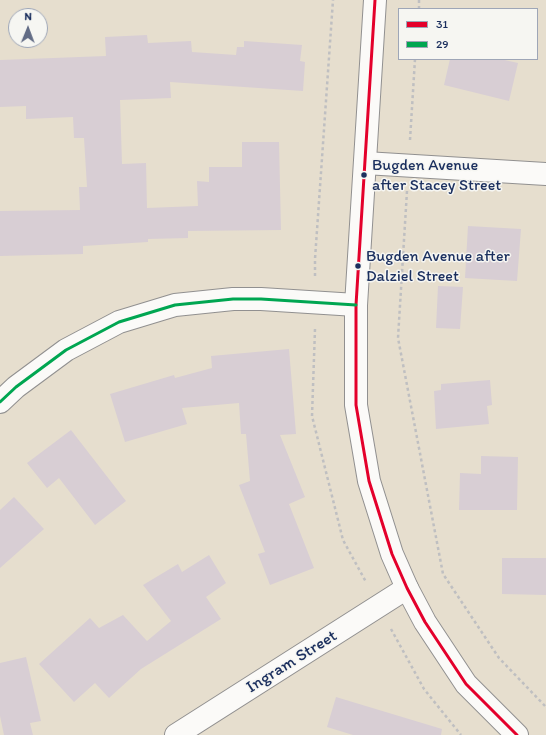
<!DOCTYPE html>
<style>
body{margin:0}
#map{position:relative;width:546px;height:735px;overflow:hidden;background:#e6dece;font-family:Itim,sans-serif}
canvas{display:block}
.legend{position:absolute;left:398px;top:8px;width:140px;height:52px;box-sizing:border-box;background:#f6f6f2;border:1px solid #9ea6b7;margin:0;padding:5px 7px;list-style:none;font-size:12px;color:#1b2f5e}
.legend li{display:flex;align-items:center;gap:8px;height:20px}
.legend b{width:20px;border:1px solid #9ea6b7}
.north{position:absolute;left:8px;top:8px;width:40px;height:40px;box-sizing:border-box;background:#f6f6f2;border:1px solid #9ea6b7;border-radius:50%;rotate:1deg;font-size:11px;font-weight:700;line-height:16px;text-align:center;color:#1b2f5e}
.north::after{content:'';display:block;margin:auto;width:14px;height:18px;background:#626c85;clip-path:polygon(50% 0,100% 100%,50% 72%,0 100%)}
</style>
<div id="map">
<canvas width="546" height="735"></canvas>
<ul class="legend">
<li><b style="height:5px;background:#e4002b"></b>31</li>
<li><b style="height:5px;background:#00a651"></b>29</li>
</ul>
<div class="north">N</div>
</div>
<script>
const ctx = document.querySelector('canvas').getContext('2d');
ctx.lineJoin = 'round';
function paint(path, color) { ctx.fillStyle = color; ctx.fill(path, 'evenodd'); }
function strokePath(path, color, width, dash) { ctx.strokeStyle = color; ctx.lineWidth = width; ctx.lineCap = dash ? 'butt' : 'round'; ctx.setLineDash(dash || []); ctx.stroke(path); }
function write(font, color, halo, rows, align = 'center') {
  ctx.font = font + ' Itim,sans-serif'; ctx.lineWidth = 3; ctx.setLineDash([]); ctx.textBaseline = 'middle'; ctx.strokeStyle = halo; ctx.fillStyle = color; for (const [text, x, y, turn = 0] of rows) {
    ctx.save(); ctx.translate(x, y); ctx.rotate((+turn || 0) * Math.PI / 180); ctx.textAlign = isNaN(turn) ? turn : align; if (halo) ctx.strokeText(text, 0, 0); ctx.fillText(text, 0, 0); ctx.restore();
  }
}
paint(new Path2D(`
 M147 35 148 43 191 41 192 52 236 55 237 47H244V41L302 45 300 61 305 62 303 91 170 82 171 98 120 100 122 164 146 163 147 208 198 206 197 181 209 182V167H242V142H279L281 230 188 231V238L148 239V242L83 246V254L0 256V211L80 210 79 187H87L84 138H74L73 117 26 119V106L0 107V60L106 56 105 37Z
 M450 59H500L518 63 509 101 444 85Z
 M468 226 521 229 517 281 465 278Z
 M438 286 463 287 460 329 436 328Z
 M289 349 296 434 280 435 305 497 289 504 314 568 270 585 258 554 265 552 239 485 250 481 246 434H241L239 403 182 408 187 424 125 442 110 394 174 375 175 378 212 368 211 356Z
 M490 380 492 405 487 406 489 424 436 429 434 391 441 390V384Z
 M71 430 126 501 95 525 59 478 47 488 27 463Z
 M481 456 518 457 517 510H459L460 473 481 474Z
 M14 497 44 529 0 568V510Z
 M209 555 226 583 206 597 221 619 141 669 109 698 95 683 74 702 39 664 90 618 99 628 123 615 147 641 171 621 143 585 178 564 182 572Z
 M502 558H546V595L502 594Z
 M26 657 41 721 30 723 33 735H4L0 716V663Z
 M336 697 442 729 441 735H353L327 727Z`), '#d8ced4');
const street = new Path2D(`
 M365 163 546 174
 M0 402 16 387 66 350 119 322 175 305 233 299H261L356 305
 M176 735 407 588`);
const secondary = new Path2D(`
 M375 0 356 305V405L369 481 392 554 407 588 425 622 466 684 517 735`);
strokePath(street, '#919090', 24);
strokePath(secondary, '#919090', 24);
strokePath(new Path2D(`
 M419 9V0
 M410 140 415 59
 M407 191 398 338 443 574 499 658 546 707
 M315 276V259L333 0
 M315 329 312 416 343 540 366 582
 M391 629 424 689 461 735`), '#bfbfc1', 2.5, [3, 3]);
strokePath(street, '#fbfaf8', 22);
strokePath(secondary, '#fbfaf8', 22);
strokePath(new Path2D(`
 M375 0 356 305V405L369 481 392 554 407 588 425 622 466 684 517 735`), '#e4002b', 3);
strokePath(new Path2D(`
 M0 402 16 387 66 350 119 322 175 305 233 299H261L356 305`), '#00a651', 3);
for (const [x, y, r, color] of [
 [364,175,3.5,"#1b2f5e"],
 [358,266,3.5,"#1b2f5e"]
]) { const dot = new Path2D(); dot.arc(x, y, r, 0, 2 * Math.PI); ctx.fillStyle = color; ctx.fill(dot); strokePath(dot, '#f6f6f2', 1.5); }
write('16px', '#1b2f5e', '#f6f6f2', [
 ["Bugden Avenue",372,166],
 ["after Stacey Street",372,186],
 ["Bugden Avenue after",366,257],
 ["Dalziel Street",366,277]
], 'left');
write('17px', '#1b2f5e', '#f6f6f2', [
 ["Ingram Street",292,662,-32]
]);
</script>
